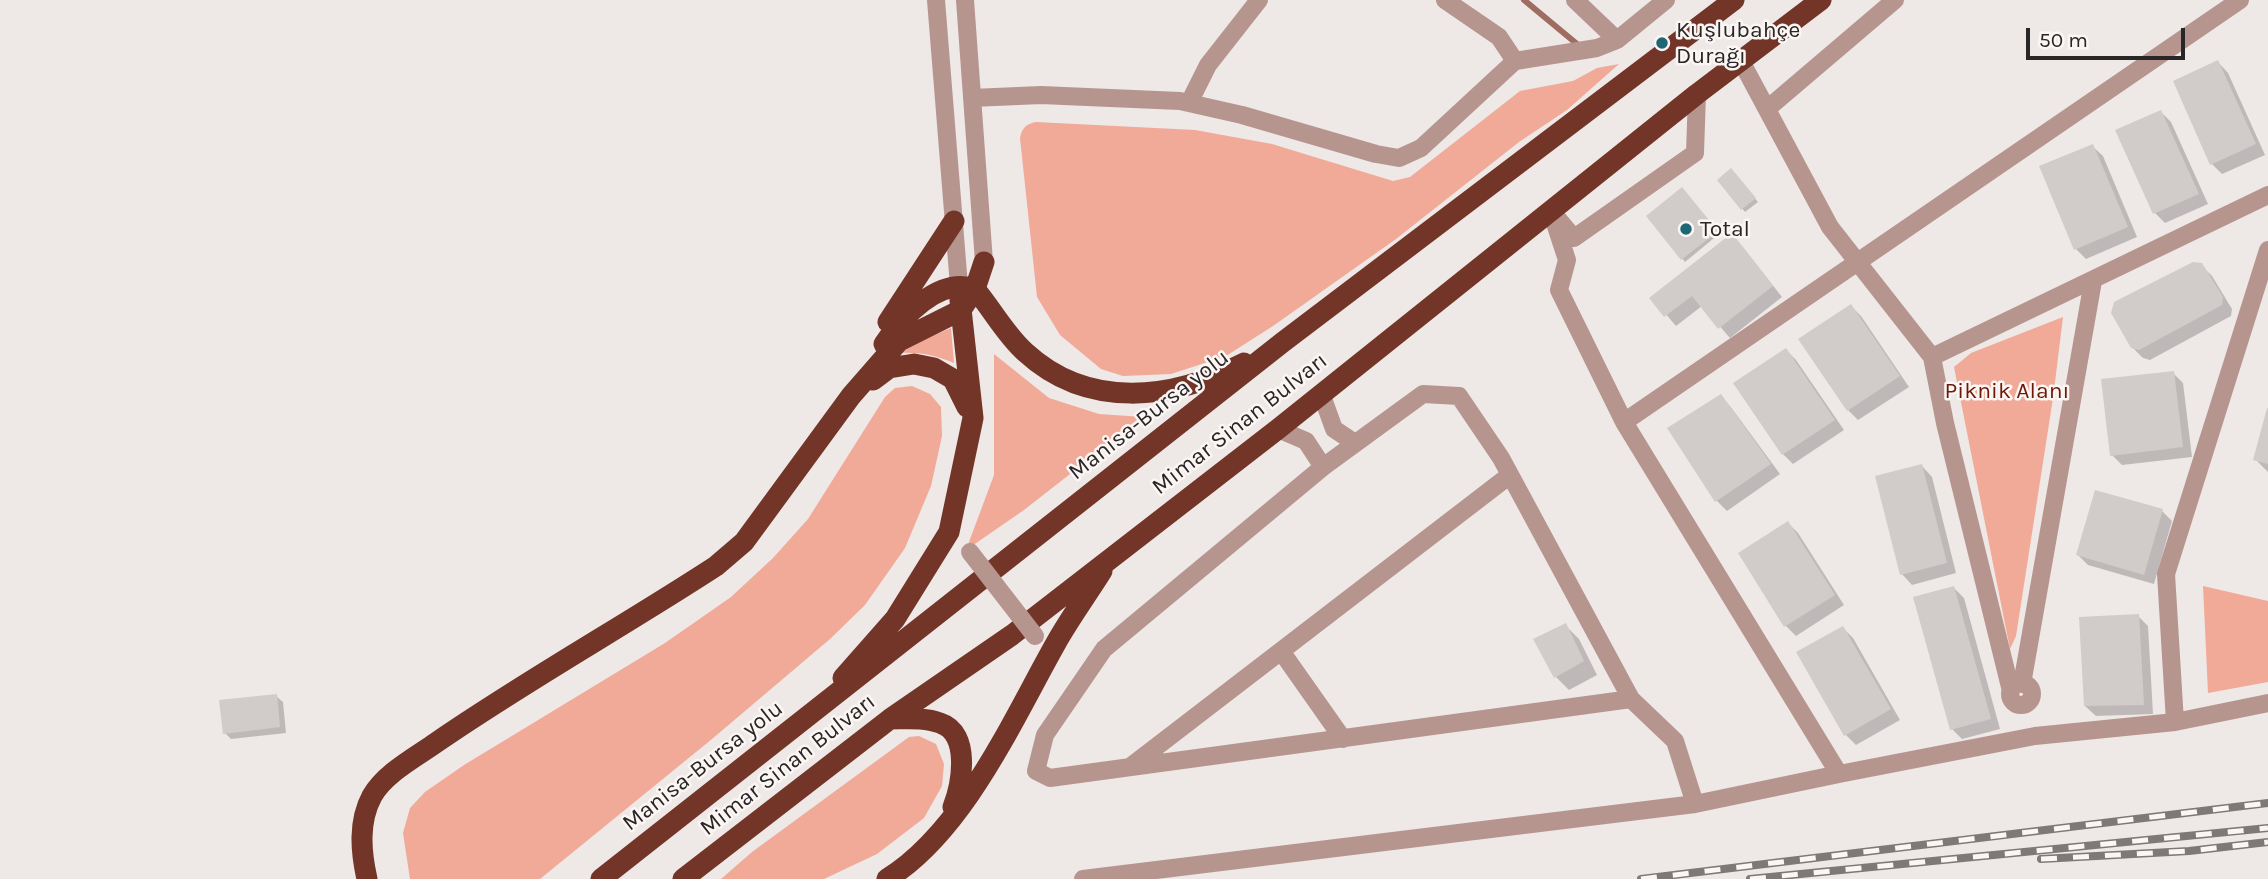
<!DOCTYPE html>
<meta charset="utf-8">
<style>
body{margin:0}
#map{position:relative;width:2268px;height:879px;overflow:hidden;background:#eee8e7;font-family:Karla,sans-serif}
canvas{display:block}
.scale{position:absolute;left:2026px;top:28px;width:159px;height:32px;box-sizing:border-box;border:4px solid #282626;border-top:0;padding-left:9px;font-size:21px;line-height:24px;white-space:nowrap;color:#282626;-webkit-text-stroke:5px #fbf6f4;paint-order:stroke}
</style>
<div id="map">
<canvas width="2268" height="879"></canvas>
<div class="scale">50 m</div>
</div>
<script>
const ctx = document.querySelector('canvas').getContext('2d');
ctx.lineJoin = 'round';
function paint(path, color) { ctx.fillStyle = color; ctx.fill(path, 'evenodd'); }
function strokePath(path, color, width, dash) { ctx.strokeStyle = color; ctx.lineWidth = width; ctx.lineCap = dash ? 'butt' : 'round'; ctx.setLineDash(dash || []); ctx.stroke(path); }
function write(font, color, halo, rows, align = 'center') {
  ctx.font = font + ' Karla,sans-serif'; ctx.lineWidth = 5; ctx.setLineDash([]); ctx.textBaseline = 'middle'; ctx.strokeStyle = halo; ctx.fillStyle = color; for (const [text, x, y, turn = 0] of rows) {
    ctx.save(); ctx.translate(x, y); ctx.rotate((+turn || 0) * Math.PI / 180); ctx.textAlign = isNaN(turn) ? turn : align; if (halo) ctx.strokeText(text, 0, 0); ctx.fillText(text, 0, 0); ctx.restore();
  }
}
paint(new Path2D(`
 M1619 64 1567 110 1519 142 1396 239 1273 326 1226 356 1171 374 1123 376 1101 369 1060 335 1037 297 1020 138C1022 128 1026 124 1036 122L1195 130 1272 144 1393 181 1410 177 1520 91 1573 81 1597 68Z
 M2063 317 2053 398 2016 636 2010 649 1954 367 1971 353Z
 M951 328 954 363C935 355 920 352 899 353L908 346Z
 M994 354 1049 398 1099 414 1143 417 1024 510 966 550 994 475Z
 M912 386 930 394 941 407 942 436 931 486 905 548 865 605 830 639 712 739 540 879H410L403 833 410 808 425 792 464 765 665 643 731 597 773 558 808 519 885 397 895 388Z
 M2203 586 2268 601V682L2208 693Z
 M919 736 936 744 944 764 942 786 924 818 877 854 824 879H721L752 852 909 737Z`), '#f1a998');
paint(new Path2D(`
 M2218 62 2228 73 2265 155 2222 174 2212 164Z
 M2161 112 2171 122 2208 204 2165 223 2155 213 2118 131Z
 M2092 146 2103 156 2137 237 2086 259 2076 249Z
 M1731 171 1758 202 1745 212 1719 181Z
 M1685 192 1719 234 1685 262 1648 217Z
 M1742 246 1782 297 1730 338 1702 306 1676 326 1652 298Z
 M2201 265 2212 276 2232 309 2231 316 2150 360 2143 358 2132 347Z
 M1851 306 1861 316 1909 387 1858 420 1848 410 1801 340Z
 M1786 350 1796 360 1844 430 1793 464 1783 454Z
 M2173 373 2183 383 2192 457 2122 465 2112 455Z
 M1720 396 1730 406 1780 474 1727 511 1717 501 1670 429Z
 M2268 412V472L2255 459Z
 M1922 466 1932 477 1956 573 1912 585 1902 574Z
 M2162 511 2172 521 2154 584 2088 565 2078 555Z
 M1788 523 1798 533 1844 605 1796 636 1786 626Z
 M1954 588 1964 598 2000 729 1962 739 1952 729Z
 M2138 616 2148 626 2153 714 2096 716 2085 706Z
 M1565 625 1579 639 1597 675 1569 690 1556 677Z
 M1843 628 1853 638 1900 720 1856 745 1846 735Z
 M276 696 283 702 286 733 231 739 225 733Z`), '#0003');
strokePath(new Path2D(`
 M1524 0 1577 44`), '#9e6c61', 6);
paint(new Path2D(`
 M2218 60 2256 144 2210 165 2173 81Z
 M2161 110 2199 194 2153 214 2115 130Z
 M2093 144 2128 227 2074 250 2039 166Z
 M1731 168 1756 198 1741 210 1717 180Z
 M1682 187 1718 231 1681 260 1646 216Z
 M1732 233 1773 286 1718 329 1692 296 1664 317 1649 298Z
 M2193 262 2202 263 2223 297 2222 305 2139 350 2131 348 2111 313 2114 302Z
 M1851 304 1900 376 1847 411 1798 339Z
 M1786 348 1835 420 1782 455 1733 383Z
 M2174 371 2183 447 2110 456 2101 379Z
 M1721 394 1771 464 1715 502 1667 428Z
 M2267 408H2268V464L2253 460Z
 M1922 464 1947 563 1900 575 1875 476Z
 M2095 490 2163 509 2144 575 2076 555Z
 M1788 521 1835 595 1784 627 1738 553Z
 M1954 586 1991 719 1950 730 1913 597Z
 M2139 614 2144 705 2084 706 2079 617Z
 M1566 623 1584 661 1554 678 1533 639Z
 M1843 626 1891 709 1844 736 1796 652Z
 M277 694 280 727 223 734 219 700Z`), '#d1cbca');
strokePath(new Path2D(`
 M936 0 959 286
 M965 0 984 262
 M1445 0 1499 37 1515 61
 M1575 0 1617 40
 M1741 61 1830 227 1932 357 1945 423 2011 691
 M972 98 1041 95 1180 101 1242 115 1376 154 1399 158 1421 148 1515 61 1597 48 1617 40 1666 0
 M1189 103 1208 65 1259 0
 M1767 109 1895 0
 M1558 219 1574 238 1695 153 1697 94
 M1932 357 2268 195
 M1321 393 1334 429 1355 443
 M1624 422 2240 0
 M1278 429 1306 441 1323 467
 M1281 651 1343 739
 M2010 694a11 11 0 1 1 22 0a11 11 0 1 1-22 0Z
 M2022 684 2093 281
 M1631 699 1050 778 1036 771 1045 735 1104 649 1323 467 1423 394 1459 396 1501 458 1631 699 1675 741 1695 804
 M2175 722 2166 574 2268 250
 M1130 767 1510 475
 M1839 774 2035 736 2175 722 2268 703
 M1083 879 1695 804 1839 774 1624 422 1559 290 1567 260 1551 211`), '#b6958e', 18);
strokePath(new Path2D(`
 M888 322 954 221
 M884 344C902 317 939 276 975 289 992 309 1005 334 1025 352 1088 410 1172 400 1244 363
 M873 380 889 368 914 364 934 368 953 379 967 407
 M843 678 895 619 949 532 973 418 960 300
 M890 719C906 719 924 717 940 723 971 733 962 784 953 807
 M367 879C361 852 358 822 372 796 385 773 416 757 437 742 527 680 624 626 716 566L744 542 851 396 899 341 961 310 975 289 984 262
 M601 879 1283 342 1734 0
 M683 879 890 719 1012 635 1278 429 1697 94 1821 0
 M887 879C964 831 1012 721 1056 643 1070 618 1087 595 1102 571`), '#733528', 21);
const rail = new Path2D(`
 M2041 859 2189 851 2268 842
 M1641 879 2268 803
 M1750 879 2268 828`);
strokePath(rail, '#7d7979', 8);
strokePath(rail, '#fbf6f4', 5, [16]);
strokePath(new Path2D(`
 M970 552 1035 636`), '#b6958e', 18);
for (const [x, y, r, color] of [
 [1662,43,7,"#1f6775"],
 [1686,229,7,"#1f6775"]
]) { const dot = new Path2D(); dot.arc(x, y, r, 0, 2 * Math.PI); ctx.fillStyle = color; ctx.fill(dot); strokePath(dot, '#fbf6f4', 2.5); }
write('23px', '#282626', '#fbf6f4', [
 ["Kuşlubahçe",1676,30],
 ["Durağı",1676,56],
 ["Total",1700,229]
], 'left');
write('23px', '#6d1907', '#fbf6f4', [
 ["Piknik Alanı",2007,391]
]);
write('23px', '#282626', '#fbf6f4', [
 ["Manisa-Bursa yolu",1149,415,-38],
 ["Mimar Sinan Bulvarı",1240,424,-38],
 ["Mimar Sinan Bulvarı",788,765,-38],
 ["Manisa-Bursa yolu",703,766,-38]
]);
</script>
